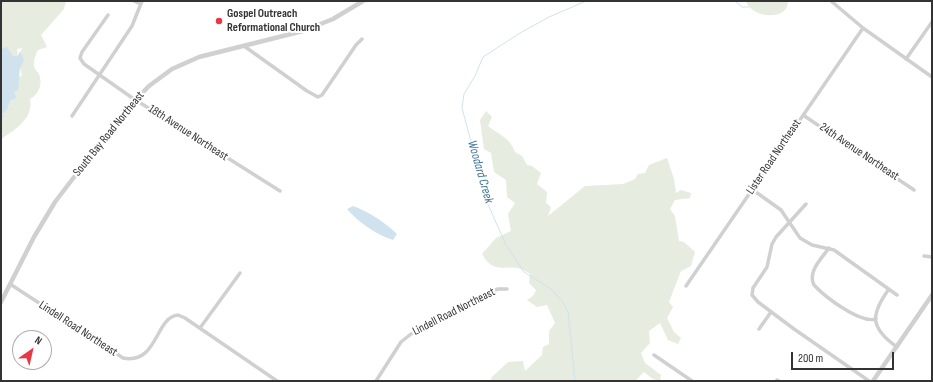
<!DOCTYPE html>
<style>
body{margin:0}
#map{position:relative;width:933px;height:382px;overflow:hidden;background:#fff;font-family:"Sofia Sans Condensed",sans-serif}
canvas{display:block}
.frame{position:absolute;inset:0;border:2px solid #333;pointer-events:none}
.north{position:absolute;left:12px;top:330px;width:40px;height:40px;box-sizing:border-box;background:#fff;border:1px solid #adadad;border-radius:50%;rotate:34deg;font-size:11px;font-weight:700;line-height:16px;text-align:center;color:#333}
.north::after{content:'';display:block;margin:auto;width:14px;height:18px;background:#e63946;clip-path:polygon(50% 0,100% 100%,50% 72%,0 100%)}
.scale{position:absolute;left:791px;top:352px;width:103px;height:18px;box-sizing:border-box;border:2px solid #333;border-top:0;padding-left:5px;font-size:12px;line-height:14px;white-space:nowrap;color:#333;-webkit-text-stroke:3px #fff;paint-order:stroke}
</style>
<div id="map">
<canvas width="933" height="382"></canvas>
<div class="frame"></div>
<div class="north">N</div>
<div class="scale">200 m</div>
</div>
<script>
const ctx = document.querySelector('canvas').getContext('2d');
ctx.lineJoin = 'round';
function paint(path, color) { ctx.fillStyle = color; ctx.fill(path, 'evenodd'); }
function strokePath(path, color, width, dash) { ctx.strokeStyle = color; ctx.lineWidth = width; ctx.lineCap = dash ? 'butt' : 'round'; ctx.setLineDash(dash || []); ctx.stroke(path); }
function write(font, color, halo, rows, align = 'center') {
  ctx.font = font + ' "Sofia Sans Condensed",sans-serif'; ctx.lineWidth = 4; ctx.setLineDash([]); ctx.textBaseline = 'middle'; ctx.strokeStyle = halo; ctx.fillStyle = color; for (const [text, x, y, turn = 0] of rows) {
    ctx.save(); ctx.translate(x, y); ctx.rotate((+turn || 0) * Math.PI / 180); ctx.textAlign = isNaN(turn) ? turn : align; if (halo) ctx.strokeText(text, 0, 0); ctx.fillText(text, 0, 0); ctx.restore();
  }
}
paint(new Path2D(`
 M1 1H66L64 9 41 35 47 47 38 50C36 54 33 60 34 66 34 69 37 71 39 74 43 84 39 94 30 99 34 118 15 130 1 139V117H3L2 114 8 108 14 92 17 90 19 77 22 75 20 68 23 60 20 53 22 48 17 49 18 56H13L10 54 8 48 1 49Z
 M746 1H788C788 22 751 18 746 1Z
 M486 111 492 117 488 126C500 135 510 138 515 152L522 156 527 165 532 166 541 173 537 184 547 192 546 203 551 207 548 216 585 186 623 184 635 179 638 174 645 173 649 165 667 158 674 179 676 193 681 190 691 193 690 198 675 200 670 209 675 216 679 241 684 242 695 252 691 266 681 271 669 302 673 307 667 318 674 332 681 338 678 344 668 340 660 323 649 331 650 343 641 353 645 363 661 375 660 381 653 379 644 372 635 381H491V378L508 362 523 361 525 371 542 355 543 347 549 344V331L555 323 547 305 537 307 527 300 533 296 536 290 529 283 530 274C513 261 503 273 490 264 487 262 484 257 482 254L496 238 511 231 508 214 515 203 507 197 506 180 494 172 491 153 484 149 480 120Z`), '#e6ecdf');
paint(new Path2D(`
 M7 47 13 56H18L20 51 24 61 20 68 18 90 14 92 16 98 11 100 7 110 2 114 4 117H1V49Z
 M353 206C368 211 386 223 397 234L393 240C377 235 358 222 347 209Z`), '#cfe2ee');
strokePath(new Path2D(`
 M735 1 742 7H749
 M575 381 568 312 562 301 551 289 524 272 506 245 487 202 462 108 464 94 475 76 483 57 520 33 549 17 586 1`), '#cfe2ee', 1);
strokePath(new Path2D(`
 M134 1 141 4
 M831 1 863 28 932 77
 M108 15 82 52 80 58 84 64 131 97 280 191
 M244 46 307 91 318 97 322 95 356 45 362 39
 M906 59 932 22
 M803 115 914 190
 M72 116 132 26 142 1
 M753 190 781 210 800 238 812 245 834 250 897 295
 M806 204 776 237 772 244 767 267 753 288 752 295 758 302 794 329 869 381
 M829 248C822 258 807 272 814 285 824 296 860 324 876 319
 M924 256 932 257
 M10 284 123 358C158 365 155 317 178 315L185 318 277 381
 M686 286 863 28
 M889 289C870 315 870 328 897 347
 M200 328 240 273
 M759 329 771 312
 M654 355 692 381
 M777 380 779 381
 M376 381 401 342 411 334 449 316 484 294 498 289H507`), '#d0d0d0', 3.5);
strokePath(new Path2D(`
 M1 302 34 237 55 202 123 113 149 86 172 69 199 57 303 31 333 19 363 1
 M873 381 932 295`), '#d0d0d0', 4.5);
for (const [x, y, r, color] of [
 [219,21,4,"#e63946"]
]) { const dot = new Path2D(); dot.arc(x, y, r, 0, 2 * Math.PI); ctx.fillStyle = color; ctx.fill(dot); strokePath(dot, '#fff', 1.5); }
write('bold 12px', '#333', '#fff', [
 ["Gospel Outreach",227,14],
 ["Reformational Church",227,28]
], 'left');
write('12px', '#333', '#fff', [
 ["18th Avenue Northeast",188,133,33],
 ["South Bay Road Northeast",109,134,-51],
 ["24th Avenue Northeast",859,152,34],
 ["Lister Road Northeast",774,157,-56],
 ["Lindell Road Northeast",454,312,-27],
 ["Lindell Road Northeast",78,329,33]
]);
write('italic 13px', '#3f7597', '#fff', [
 ["Woodard Creek",480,172,74]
]);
</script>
